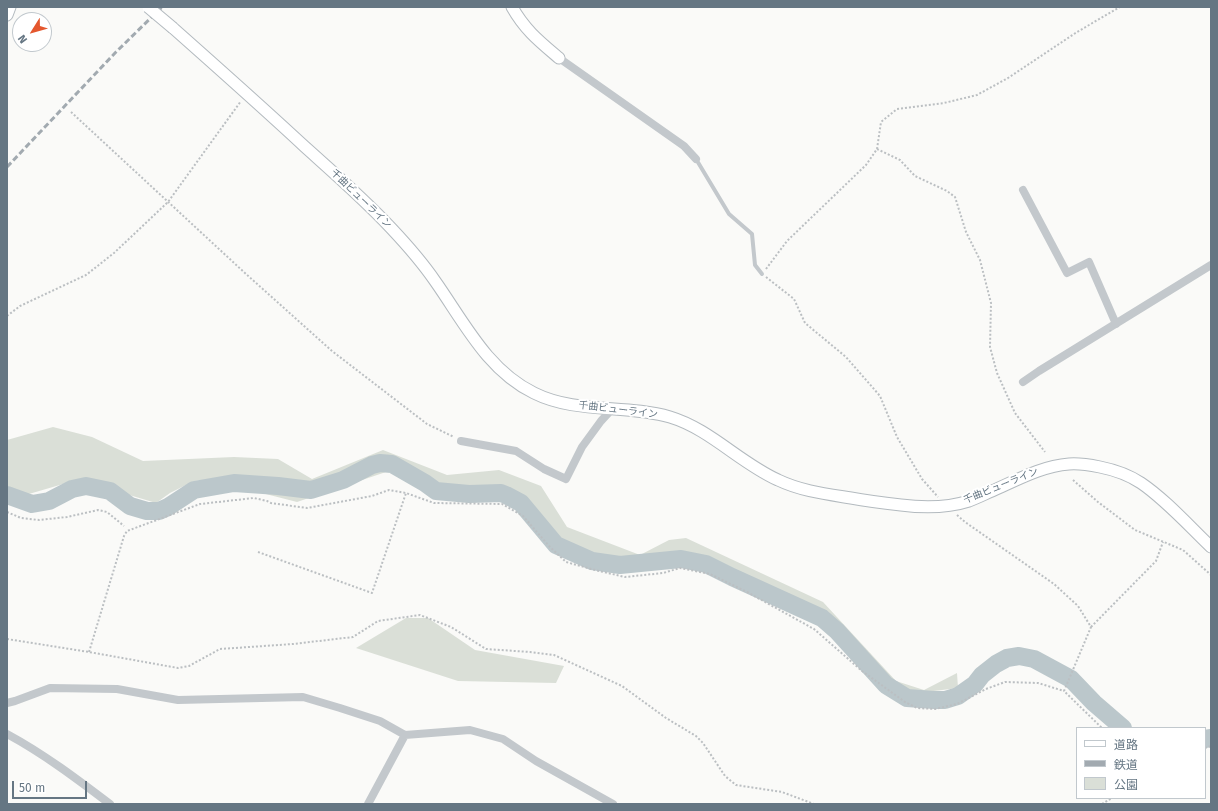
<!DOCTYPE html>
<meta charset="utf-8">
<style>
body{margin:0}
#map{position:relative;width:1218px;height:811px;overflow:hidden;background:#fafaf8;font-family:"Fira Sans","Noto Sans JP",sans-serif}
canvas{display:block}
.frame{position:absolute;inset:0;border:8px solid #657683;pointer-events:none}
.legend{position:absolute;left:1076px;top:727px;width:130px;height:72px;box-sizing:border-box;background:#fff;border:1px solid #c1c8cd;margin:0;padding:5px 7px;list-style:none;font-size:12px;color:#657683}
.legend li{display:flex;align-items:center;gap:8px;height:20px}
.legend b{width:20px;border:1px solid #c1c8cd}
.north{position:absolute;left:12px;top:12px;width:40px;height:40px;box-sizing:border-box;background:#fff;border:1px solid #c1c8cd;border-radius:50%;rotate:233deg;font-size:11px;font-weight:700;line-height:16px;text-align:center;color:#657683}
.north::after{content:'';display:block;margin:auto;width:14px;height:18px;background:#e4572e;clip-path:polygon(50% 0,100% 100%,50% 72%,0 100%)}
.scale{position:absolute;left:12px;top:781px;width:75px;height:18px;box-sizing:border-box;border:2px solid #657683;border-top:0;padding-left:5px;font-size:12px;line-height:14px;white-space:nowrap;color:#657683;-webkit-text-stroke:3px #fff;paint-order:stroke}
</style>
<div id="map">
<canvas width="1218" height="811"></canvas>
<div class="frame"></div>
<ul class="legend">
<li><b style="height:5px;background:#fff"></b>道路</li>
<li><b style="height:5px;background:#a2aab0"></b>鉄道</li>
<li><b style="height:11px;background:#dadfd7"></b>公園</li>
</ul>
<div class="north">N</div>
<div class="scale">50 m</div>
</div>
<script>
const ctx = document.querySelector('canvas').getContext('2d');
ctx.lineJoin = 'round';
function paint(path, color) { ctx.fillStyle = color; ctx.fill(path, 'evenodd'); }
function strokePath(path, color, width, dash) { ctx.strokeStyle = color; ctx.lineWidth = width; ctx.lineCap = dash ? 'butt' : 'round'; ctx.setLineDash(dash || []); ctx.stroke(path); }
function write(font, color, halo, rows, align = 'center') {
  ctx.font = font + ' "Fira Sans","Noto Sans JP",sans-serif'; ctx.lineWidth = 4; ctx.setLineDash([]); ctx.textBaseline = 'middle'; ctx.strokeStyle = halo; ctx.fillStyle = color; for (const [text, x, y, turn = 0] of rows) {
    ctx.save(); ctx.translate(x, y); ctx.rotate((+turn || 0) * Math.PI / 180); ctx.textAlign = isNaN(turn) ? turn : align; if (halo) ctx.strokeText(text, 0, 0); ctx.fillText(text, 0, 0); ctx.restore();
  }
}
paint(new Path2D(`
 M53 427 92 437 143 461 234 457 278 459 312 479 383 450 447 475 499 470 541 486 567 527 640 555 669 540 686 538 823 602 896 681 924 690 957 673 958 688 910 694 878 673 818 611 712 559 660 562 594 553 553 537 535 515 505 490 457 491 439 488 419 475 386 472 297 502 211 480 194 481 170 493 156 503 116 491 70 482 22 496 7 492V440Z
 M406 618H428L475 650 564 666 556 683 458 681 356 648Z`), '#dadfd7');
strokePath(new Path2D(`
 M7 495 32 504 49 501 72 489 86 486 110 491 130 506 147 511H159L168 507 194 490 234 483 278 486 311 490 343 480 372 465 380 463 392 464 425 483 436 491 469 494 501 493 506 495 521 503 556 545 592 561 620 565 681 559 706 564 732 577 822 618 837 631 886 685 907 698 934 700H945L958 696 975 684 982 675 996 664 1007 658 1019 656 1034 659 1071 679 1094 703 1123 728
 M1205 739 1211 738`), '#bbc7cb', 18);
const secondary = new Path2D(`
 M512 7C525 30 539 41 559 58
 M7 15 10 7
 M173 28C217 67 261 106 304 146 334 173 364 199 391 228 407 245 422 262 435 281 464 322 487 370 534 393 576 414 625 404 670 417 710 429 740 463 778 480 801 491 826 494 851 498 868 501 884 503 901 505 924 508 947 508 969 501 977 498 985 494 992 491 1017 480 1042 466 1069 464 1080 463 1090 465 1100 467 1115 470 1129 475 1141 483 1166 500 1189 526 1211 547`);
strokePath(secondary, '#b3babf', 13);
strokePath(new Path2D(`
 M71 112 246 274 332 351 427 424 454 437
 M877 149 900 160 915 176 947 191 955 197 966 232 980 260 991 303 990 347 997 373 1015 413 1045 452
 M766 269 787 241 866 165 877 149 881 122 897 109 944 103 977 95 1008 78 1077 32 1120 7
 M766 277 794 299 805 323 846 357 880 396 897 437 922 479 938 497
 M7 316 20 306 86 275 114 253 168 202 241 101
 M1073 480 1098 502 1135 530 1183 550 1211 575
 M7 512 21 518 39 520 67 517 98 510 107 512 124 526
 M957 515 965 522 1054 584 1078 606 1091 627 1064 691 1102 728
 M258 552 372 593 406 493 434 503 502 504 523 516 550 547 566 562 595 570 625 577 663 573 680 568 710 574 747 592
 M747 592 814 629 862 671 905 702 917 708 935 709 957 704 986 689 1005 682 1038 683 1064 691
 M1091 627 1156 561 1163 542
 M7 639 89 652 178 668 189 666 220 649 293 644 353 637 378 621 420 615 451 627 486 649 530 652 554 655 622 686 666 718 696 736 703 743 725 776 736 785 782 792 814 804
 M89 652 124 536 127 531 200 504 254 498 267 501 271 503 307 508 372 496 389 490 406 493
 M1205 748 1211 746
 M1102 804 1112 798`), '#bbbfc2', 2, [2, 2]);
strokePath(new Path2D(`
 M696 159 729 214 752 234 755 265 762 274`), '#c3c8cc', 4);
strokePath(new Path2D(`
 M559 58 684 146 696 159
 M1023 190 1067 273 1089 262 1116 324
 M1023 382 1039 371 1211 265
 M461 441 516 451 544 469 566 479 582 447 601 421 612 409
 M7 703 15 701 50 688 117 689 178 700 303 697 340 708 380 721 405 735 470 730 503 739 536 761 613 804
 M7 734C44 754 77 779 110 804
 M368 804 405 735`), '#c3c8cc', 8);
strokePath(secondary, '#fff', 11);
strokePath(new Path2D(`
 M7 167 115 53 162 7`), '#a2aab0', 3, [6, 3]);
const secondaryBridge = new Path2D(`
 M148 7 173 28`);
strokePath(secondaryBridge, '#b3babf', 13, []);
strokePath(secondaryBridge, '#fff', 11);
write('10px', '#657683', '#fff', [
 ["千曲ビューライン",361,199,44],
 ["千曲ビューライン",618,410,7],
 ["千曲ビューライン",1001,486,-22]
]);
</script>
